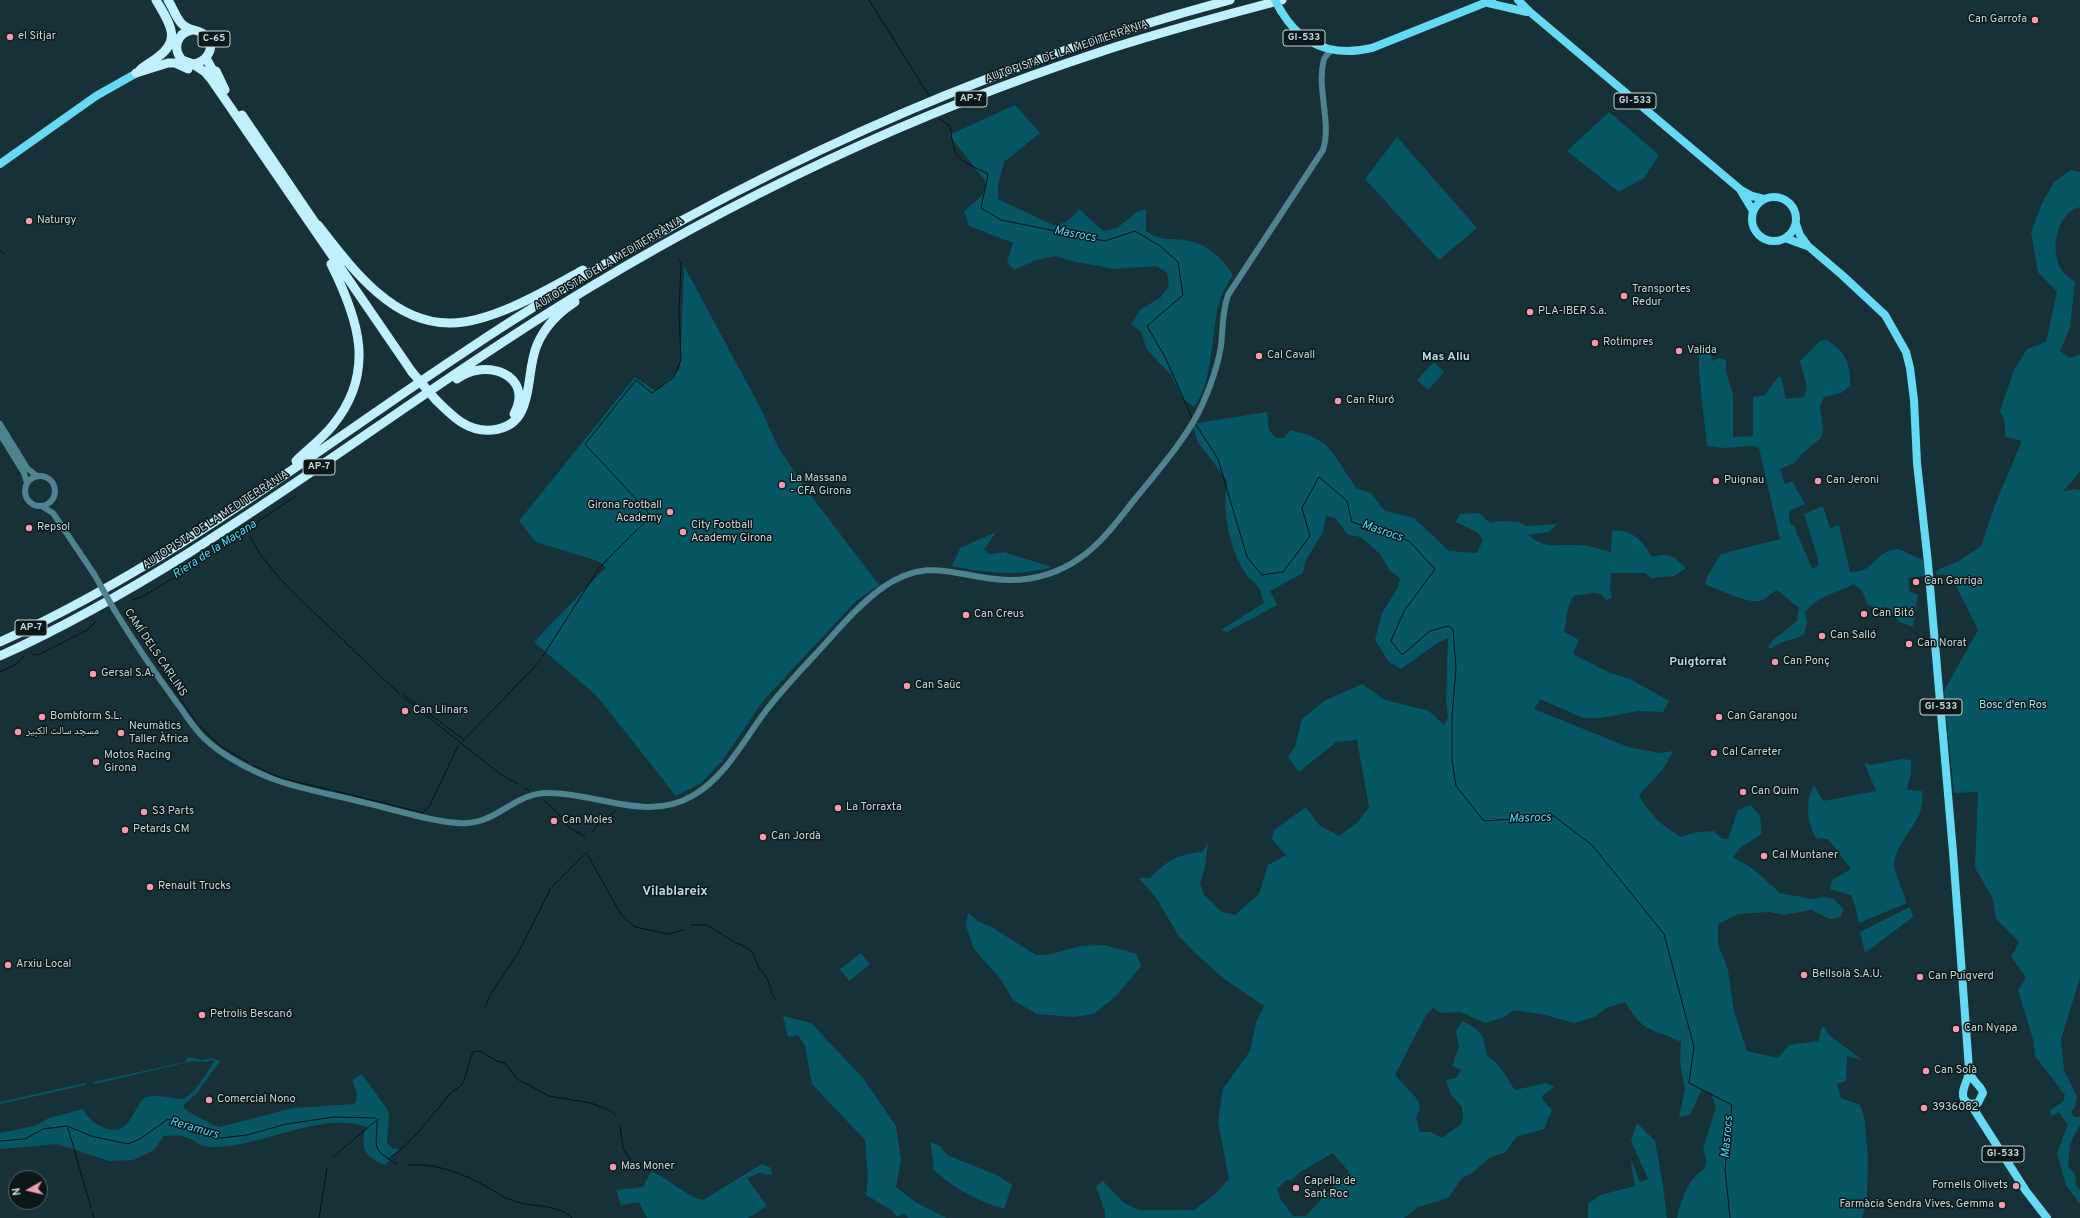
<!DOCTYPE html>
<meta charset="utf-8">
<style>
body{margin:0}
#map{position:relative;width:2080px;height:1218px;overflow:hidden;background:#163137;font-family:Overpass,sans-serif}
canvas{display:block}
.north{position:absolute;left:8px;top:1170px;width:40px;height:40px;box-sizing:border-box;background:#0b1719;border:1px solid #566467;border-radius:50%;rotate:262deg;font-size:11px;font-weight:700;line-height:16px;text-align:center;color:#c7d7db}
.north::after{content:'';display:block;margin:auto;width:14px;height:18px;background:#f29aaf;clip-path:polygon(50% 0,100% 100%,50% 72%,0 100%)}
</style>
<div id="map">
<canvas width="2080" height="1218"></canvas>
<div class="north">N</div>
</div>
<script>
const ctx = document.querySelector('canvas').getContext('2d');
ctx.lineJoin = 'round';
function paint(path, color) { ctx.fillStyle = color; ctx.fill(path, 'evenodd'); }
function strokePath(path, color, width, dash) { ctx.strokeStyle = color; ctx.lineWidth = width; ctx.lineCap = dash ? 'butt' : 'round'; ctx.setLineDash(dash || []); ctx.stroke(path); }
function write(font, color, halo, rows, align = 'center') {
  ctx.font = font + ' Overpass,"Noto Naskh Arabic",sans-serif'; ctx.lineWidth = 3; ctx.setLineDash([]); ctx.textBaseline = 'middle'; ctx.strokeStyle = halo; ctx.fillStyle = color; for (const [text, x, y, turn = 0] of rows) {
    ctx.save(); ctx.translate(x, y); ctx.rotate((+turn || 0) * Math.PI / 180); ctx.textAlign = isNaN(turn) ? turn : align; if (halo) ctx.strokeText(text, 0, 0); ctx.fillText(text, 0, 0); ctx.restore();
  }
}
paint(new Path2D(`
 M1015 105 1040 133 1004 162 998 184V199L1053 225C1067 224 1071 219 1079 209L1103 231 1117 228 1137 212 1146 209V231C1160 241 1168 238 1184 240 1206 243 1222 257 1233 275 1229 282 1224 289 1221 297 1210 328 1215 380 1194 407L1182 398 1171 375 1147 350 1141 332 1131 324 1141 309 1160 298 1169 286 1167 273 1157 266 1114 269 1072 261 1056 256 1036 260 1014 270 1007 262 1013 243 969 226 964 211 982 196 986 182 949 135Z
 M1609 112 1659 155 1644 178 1619 192 1567 151Z
 M1397 137 1477 228 1439 260 1365 179Z
 M2071 170 2080 172V207C2055 213 2049 254 2063 272 2066 276 2071 279 2075 282L2070 328 2060 351 2070 358 2080 354V472L2063 491 2080 489V978L2061 1039 2064 1070 2077 1097 2075 1107 2071 1112 2074 1117H2080V1125L2070 1144 2068 1167 2075 1174 2076 1185 2080 1190V1204L2066 1185 2057 1153 2068 1125 2059 1112 2051 1116 2050 1110 2063 1102 2065 1095 2035 1056 2033 1039 2018 990 2026 977 2011 957 2019 942 1996 919 1993 899 1975 868 1978 792 1954 793 1944 691 1978 630 1951 576 1935 574 1939 569 1957 562 1981 546 1996 502 2022 441 2005 437V423L2000 411 2014 370 2027 349 2046 342 2057 292 2038 272 2031 232 2042 203 2054 182Z
 M684 266 761 409 778 447 809 493 879 585 856 601 763 701 722 761 701 783 676 796 597 696 534 642 606 567 598 561 536 542 519 521 635 377 656 391 680 369Z
 M1827 340C1846 353 1851 363 1850 386L1841 393 1824 397 1820 407 1823 430 1821 438 1804 452 1794 463 1780 469 1785 484 1792 481 1805 504 1789 511 1790 524 1794 526 1812 569 1818 566V559L1804 514 1823 506 1830 528 1839 525 1850 572C1874 571 1870 561 1886 552 1889 550 1894 550 1898 549L1923 560 1925 576 1908 578 1910 592 1918 594 1913 627 1899 622 1886 607 1877 608 1868 605 1862 591 1854 584C1837 593 1816 596 1805 613L1807 622 1804 634C1791 642 1784 639 1771 649L1768 647 1773 640 1797 621 1799 608 1777 590C1771 593 1768 597 1763 600 1751 606 1718 589 1705 584L1708 575 1721 554 1780 539 1759 448 1752 446 1724 448 1707 446 1699 372V353H1711L1712 361 1720 358 1726 360V372L1733 394V437L1753 436V397L1765 395 1777 378 1781 377 1786 399 1804 397 1807 387 1800 361 1820 341Z
 M1434 362 1444 372 1428 390 1417 380Z
 M1267 412 1269 430 1276 438H1284L1290 430 1309 435 1325 444 1335 456 1356 488 1371 493 1381 507 1386 511 1414 518 1449 551 1477 553 1483 540 1478 533 1456 522 1460 514 1479 513 1490 523 1500 521 1519 522 1526 526 1557 524 1549 532 1528 535C1548 551 1554 543 1575 545 1588 545 1599 548 1611 553L1612 530C1634 531 1641 539 1652 557 1668 552 1675 556 1686 568L1674 576 1651 578 1645 573H1611L1610 587 1612 598 1606 600 1601 594 1592 593 1574 596C1565 609 1568 617 1564 632L1579 640 1573 654 1608 672 1630 679 1669 701 1663 712 1637 711 1602 718H1583L1540 699 1534 709 1628 747 1660 753 1673 751 1664 768 1639 795C1649 814 1662 826 1681 837L1696 832 1714 831 1722 839H1728L1738 810 1751 805 1760 816 1762 834 1741 847 1733 857 1752 868 1780 893 1812 899 1824 897 1834 899 1844 910 1840 917 1830 919 1811 910 1784 915 1769 912 1738 914 1718 924V944L1728 970 1734 1012 1747 1051 1778 1058 1789 1045 1818 1041 1823 1025 1829 1035 1862 1060 1847 1056 1846 1081 1837 1084 1841 1098 1860 1105 1864 1117 1868 1157 1867 1200 1862 1218H1677C1679 1207 1684 1192 1690 1183 1700 1168 1712 1172 1703 1149L1716 1107 1711 1093 1701 1091 1690 1115 1679 1117 1685 1090 1680 1062 1681 1042C1651 1027 1645 1035 1625 1002L1607 1008 1594 1017 1574 1023 1545 1015 1514 1010 1502 1018 1485 1023 1460 1012 1442 1013 1433 1008 1426 1015 1395 1075 1418 1100 1420 1109 1416 1118 1420 1132H1431L1442 1138 1461 1124 1463 1119 1462 1107 1451 1095 1446 1080 1456 1078 1461 1070 1452 1066 1459 1047 1456 1031 1462 1021C1483 1031 1483 1034 1487 1056 1501 1063 1506 1078 1515 1090L1546 1083 1554 1087 1543 1095 1542 1099 1552 1110 1544 1129 1516 1137 1506 1152 1489 1158 1472 1173 1462 1178 1448 1198 1418 1207 1404 1218H1105V1211L1096 1187 1103 1181 1124 1203 1139 1210H1194L1214 1195 1229 1179 1218 1122 1223 1089 1250 1051 1256 1023 1264 1006 1223 978 1193 951 1178 935 1157 899 1139 878H1150C1168 860 1176 855 1202 852L1208 843 1205 868 1200 883 1204 895 1222 912 1235 915 1259 894 1268 865 1286 855 1272 839 1274 830 1306 807 1319 825 1339 836 1357 823 1369 807 1357 740 1336 742 1299 772 1288 757 1295 747 1302 719 1324 701 1362 684 1385 700 1429 711 1444 725 1448 717 1446 700 1448 638 1436 644 1401 669 1389 662 1375 640 1382 613 1398 587 1400 578 1390 571 1380 554 1361 537 1348 535 1335 518 1326 516 1323 532 1305 562 1303 573 1270 591 1277 605 1227 632 1221 630 1264 603C1262 598 1261 592 1259 588 1256 583 1249 579 1246 574 1229 549 1222 510 1227 481L1198 442 1192 424ZM1333 1153 1349 1172 1335 1184 1306 1216H1293L1281 1200 1277 1189 1286 1180H1292L1299 1173Z
 M996 532 984 550 990 554 1004 552 1052 567C1018 577 986 573 952 566L960 548Z
 M1902 759 1911 760V773L1907 790 1922 791C1927 823 1896 837 1894 865 1894 870 1904 896 1907 903L1859 923 1855 906 1851 895 1830 889 1832 880 1851 869 1828 839 1816 838C1807 823 1805 801 1814 785L1823 801 1876 791 1864 762 1870 765Z
 M1910 907 1913 917 1865 953 1860 932Z
 M968 912 977 921 993 928 1036 955 1050 954 1081 946 1104 945 1137 954 1141 966 1116 996 1094 1014 1074 1017 1037 1014 1013 1000 999 977 974 949 966 926Z
 M861 953 870 964 849 981 840 969Z
 M783 1016 811 1023 863 1078 896 1126 901 1159 896 1187 915 1202 947 1218H908L904 1213 897 1217 891 1210 866 1195 868 1178 865 1140 812 1084 805 1046 798 1035 788 1037Z
 M189 1057 202 1060 213 1058 220 1061 197 1093 184 1105V1109L213 1125 220 1127 293 1108 353 1104 356 1102 357 1093 352 1080 362 1074 387 1109 389 1116 387 1143 392 1148 399 1149 385 1165C366 1158 359 1148 366 1127 321 1110 258 1149 210 1147 200 1147 192 1138 182 1136 176 1135 169 1136 164 1136L154 1150 133 1160 109 1161 57 1144 0 1149V1133L34 1126 49 1118 83 1109C88 1122 112 1136 124 1127 133 1119 136 1106 144 1098 158 1093 168 1098 181 1099 192 1100 210 1068 215 1059L206 1062 193 1061 95 1084 93 1082 186 1062V1059Z
 M85 1083 86 1085 0 1104V1102Z
 M1637 1123 1655 1141 1663 1186 1667 1218H1588V1204L1600 1195 1635 1186 1630 1157 1640 1182 1648 1179 1631 1141Z
 M930 1142 940 1146 947 1155 999 1176 1012 1185 1004 1209C976 1201 954 1188 932 1169L934 1165Z
 M762 1164 771 1168 772 1175 760 1173 747 1178 767 1206 748 1218H647L639 1202 621 1205 616 1190 643 1187 651 1171C669 1178 685 1197 703 1200Z`), '#075664');
strokePath(new Path2D(`
 M869 0 928 94
 M940 119 950 126C955 163 957 158 988 174L981 208 1001 220 1105 241 1135 231 1160 246 1178 262 1183 295 1147 326 1165 357 1192 418
 M0 251 5 254
 M1195 423 1218 459 1247 557 1262 575 1283 572 1310 536 1302 508 1319 477 1347 501 1352 522 1409 541 1435 569 1404 611 1391 641 1402 655 1430 631 1448 626 1453 629 1456 668 1452 717V760L1456 786 1484 821 1554 816 1592 845 1664 934 1694 1047 1689 1083 1732 1105 1725 1169 1730 1218
 M250 537C272 578 310 607 342 639 361 658 380 676 400 694
 M133 600 142 597 188 569 296 496
 M138 618 159 667
 M32 654 38 655 89 629 96 621
 M543 656 599 568 650 517 647 511 585 444 636 380 652 393 673 378 681 360 679 310 681 263 679 260
 M161 671 197 723
 M0 672 17 664 24 656
 M404 695 463 739
 M403 697 500 774 518 784
 M200 726 220 746 248 762
 M462 742 541 660
 M252 765 281 778 330 790
 M525 788 529 791
 M335 791 423 813 430 805 458 746
 M543 800 557 812 567 826 585 837
 M593 832 596 826 616 811
 M587 854 622 916 635 927 668 934 683 930
 M691 925H707L736 943 744 946 752 952 759 968 767 978 773 996 777 1000
 M485 1007 491 993 519 951 551 888 587 852
 M377 1122C377 1149 370 1148 397 1164
 M620 1125 623 1148 631 1161
 M68 1128 91 1208
 M0 1141 25 1139 43 1129 67 1126 91 1136 128 1144 140 1139 168 1119 220 1138 247 1135 286 1124 334 1117 375 1118
 M333 1157 378 1119
 M388 1159C414 1142 429 1118 449 1095 453 1090 462 1087 464 1081 467 1071 469 1061 473 1052L480 1051 497 1061 505 1063 517 1079 549 1096 591 1103 611 1111 616 1116
 M408 1165C438 1163 464 1174 489 1188 497 1193 505 1198 514 1201 533 1208 557 1203 572 1218
 M92 1212 94 1218
 M319 1218 327 1168`), '#021317', 1);
strokePath(new Path2D(`
 M0 424 27 468 37 476
 M0 434 24 473 27 483
 M25 491a15 15 0 1 1 30 0a15 15 0 1 1-30 0Z
 M43 507 53 513 94 574
 M115 611C134 642 155 673 177 703 186 715 193 727 204 738 223 756 248 769 273 779 303 790 336 795 366 803 393 809 442 825 468 823 499 821 516 792 549 793 598 793 648 823 694 795 725 777 744 740 765 712 783 688 804 667 824 645 842 625 860 604 882 588 932 553 959 580 1010 580 1035 580 1060 572 1080 558 1102 543 1118 520 1135 499 1157 472 1190 434 1203 403 1211 385 1218 365 1221 346 1223 328 1222 312 1228 295L1323 150C1332 121 1316 89 1324 59 1326 55 1331 50 1335 49`), '#4f838f', 6);
strokePath(new Path2D(`
 M1518 0 1530 12 1741 190 1752 196 1764 199
 M1488 3 1527 12
 M1281 11C1302 46 1333 57 1372 48L1492 0
 M0 164 96 96 142 70
 M1741 191 1753 211
 M1752 219a22 22 0 1 1 44 0a22 22 0 1 1-44 0Z
 M1796 224 1800 235 1808 246 1842 275 1885 315 1906 352 1910 368 1914 400 1917 463 1928 563 1953 852 1969 1069C1972 1084 1980 1083 1983 1093L1978 1103 1970 1104
 M1785 238 1807 246
 M1969 1072C1968 1081 1960 1091 1964 1099L1973 1108 2026 1191 2047 1218`), '#66daf4', 8);
strokePath(new Path2D(`
 M168 0C173 8 176 18 182 24 189 32 200 28 207 37 216 49 206 62 193 64L182 60C172 48 177 33 192 30
 M206 58 217 78
 M193 64 205 72 211 79 412 372
 M140 70C145 65 152 62 158 57 183 39 168 21 156 0
 M216 71 225 90
 M136 73 168 63H175L188 69
 M242 115 320 230
 M318 225C350 266 391 323 449 323 490 324 547 290 583 270
 M457 379C485 357 535 375 514 414
 M436 400C443 407 452 416 461 422 483 436 515 433 524 405 531 386 529 364 537 345 545 326 558 313 575 302
 M296 461C308 449 322 439 333 425 376 372 359 320 331 264
 M0 642C184 559 341 430 510 322 733 180 973 68 1230 0
 M0 656C202 564 373 421 561 305 730 200 911 114 1100 52 1160 32 1221 16 1282 0`), '#c0f0fc', 9);
strokePath(new Path2D(`
 M94 574 115 611`), '#4f838f', 6);
strokePath(new Path2D(`
 M1275 0 1281 11`), '#66daf4', 8);
strokePath(new Path2D(`
 M412 372 436 400`), '#c0f0fc', 9);
for (const [x, y, r, color] of [
 [2035,20,4,"#f29aaf"],
 [10,37,4,"#f29aaf"],
 [29,221,4,"#f29aaf"],
 [1624,296,4,"#f29aaf"],
 [1530,312,4,"#f29aaf"],
 [1595,343,4,"#f29aaf"],
 [1679,351,4,"#f29aaf"],
 [1259,356,4,"#f29aaf"],
 [1338,401,4,"#f29aaf"],
 [1716,481,4,"#f29aaf"],
 [1818,481,4,"#f29aaf"],
 [782,485,4,"#f29aaf"],
 [670,512,4,"#f29aaf"],
 [29,528,4,"#f29aaf"],
 [683,532,4,"#f29aaf"],
 [1916,582,4,"#f29aaf"],
 [1864,614,4,"#f29aaf"],
 [966,615,4,"#f29aaf"],
 [1822,636,4,"#f29aaf"],
 [1909,644,4,"#f29aaf"],
 [1775,662,4,"#f29aaf"],
 [93,674,4,"#f29aaf"],
 [907,686,4,"#f29aaf"],
 [405,711,4,"#f29aaf"],
 [42,717,4,"#f29aaf"],
 [1719,717,4,"#f29aaf"],
 [18,732,4,"#f29aaf"],
 [121,733,4,"#f29aaf"],
 [1714,753,4,"#f29aaf"],
 [96,762,4,"#f29aaf"],
 [1743,792,4,"#f29aaf"],
 [838,808,4,"#f29aaf"],
 [144,812,4,"#f29aaf"],
 [554,821,4,"#f29aaf"],
 [125,830,4,"#f29aaf"],
 [763,837,4,"#f29aaf"],
 [1764,856,4,"#f29aaf"],
 [150,887,4,"#f29aaf"],
 [8,965,4,"#f29aaf"],
 [1804,975,4,"#f29aaf"],
 [1920,977,4,"#f29aaf"],
 [202,1015,4,"#f29aaf"],
 [1956,1029,4,"#f29aaf"],
 [1926,1071,4,"#f29aaf"],
 [209,1100,4,"#f29aaf"],
 [1924,1108,4,"#f29aaf"],
 [613,1167,4,"#f29aaf"],
 [2016,1186,4,"#f29aaf"],
 [1296,1188,4,"#f29aaf"],
 [2002,1205,4,"#f29aaf"]
]) { const dot = new Path2D(); dot.arc(x, y, r, 0, 2 * Math.PI); ctx.fillStyle = color; ctx.fill(dot); strokePath(dot, '#0b1719', 1.5); }
for (const [x, y, w] of [
 [1304,38,42],
 [214,39,32],
 [971,99,32],
 [1635,101,42],
 [319,467,32],
 [31,628,32],
 [1941,707,42],
 [2003,1154,42]
]) { const box = new Path2D(); box.roundRect(x - w / 2, y - 8, w, 16, 3); ctx.fillStyle = '#0b1719'; ctx.fill(box); strokePath(box, '#c7d7db', 1); }
write('bold 10px', '#c7d7db', null, [
 ["GI-533",1304,38],
 ["C-65",214,39],
 ["AP-7",971,99],
 ["GI-533",1635,101],
 ["AP-7",319,467],
 ["AP-7",31,628],
 ["GI-533",1941,707],
 ["GI-533",2003,1154]
]);
write('11px', '#c7d7db', '#0b1719', [
 ["Can Garrofa",2027,20,"right"],
 ["el Sitjar",18,37],
 ["Naturgy",37,221],
 ["Transportes",1632,290],
 ["Redur",1632,303],
 ["PLA-IBER S.a.",1538,312],
 ["Rotimpres",1603,343],
 ["Valida",1687,351],
 ["Cal Cavall",1267,356],
 ["Can Riuró",1346,401],
 ["La Massana",790,479],
 ["- CFA Girona",790,492],
 ["Puignau",1724,481],
 ["Can Jeroni",1826,481],
 ["Girona Football",662,506,"right"],
 ["Academy",662,519,"right"],
 ["City Football",691,526],
 ["Academy Girona",691,539],
 ["Repsol",37,528],
 ["Can Garriga",1924,582],
 ["Can Bitó",1872,614],
 ["Can Creus",974,615],
 ["Can Salló",1830,636],
 ["Can Norat",1917,644],
 ["Can Ponç",1783,662],
 ["Gersal S.A.",101,674],
 ["Can Saüc",915,686],
 ["Can Llinars",413,711],
 ["Bombform S.L.",50,717],
 ["Can Garangou",1727,717],
 ["Neumàtics",129,727],
 ["Taller Àfrica",129,740],
 ["مسجد سالت الكبير",26,732],
 ["Cal Carreter",1722,753],
 ["Motos Racing",104,756],
 ["Girona",104,769],
 ["Can Quim",1751,792],
 ["La Torraxta",846,808],
 ["S3 Parts",152,812],
 ["Can Moles",562,821],
 ["Petards CM",133,830],
 ["Can Jordà",771,837],
 ["Cal Muntaner",1772,856],
 ["Renault Trucks",158,887],
 ["Arxiu Local",16,965],
 ["Bellsolà S.A.U.",1812,975],
 ["Can Puigverd",1928,977],
 ["Petrolis Bescanó",210,1015],
 ["Can Nyapa",1964,1029],
 ["Can Solà",1934,1071],
 ["Comercial Nono",217,1100],
 ["3936082",1932,1108],
 ["Mas Moner",621,1167],
 ["Capella de",1304,1182],
 ["Sant Roc",1304,1195],
 ["Fornells Olivets",2008,1186,"right"],
 ["Farmàcia Sendra Vives, Gemma",1994,1205,"right"]
], 'left');
write('11px', '#c7d7db', '#0b1719', [
 ["AUTOPISTA DE LA MEDITERRÀNIA",1067,52,-19],
 ["AUTOPISTA DE LA MEDITERRÀNIA",609,264,-31],
 ["AUTOPISTA DE LA MEDITERRÀNIA",216,520,-33],
 ["CAMÍ DELS CARLINS",155,653,56]
]);
write('11px', '#a8e4f2', '#0b1719', [
 ["Bosc d'en Ros",2013,706]
]);
write('italic 12px', '#45daf8', '#0b1719', [
 ["Masrocs",1075,235,11],
 ["Masrocs",1382,532,19],
 ["Riera de la Maçana",215,550,-33],
 ["Masrocs",1530,819,-2],
 ["Reramurs",194,1129,16],
 ["Masrocs",1728,1137,-85]
]);
write('bold 12px', '#bad9e1', '#0b1719', [
 ["Mas Aliu",1446,358],
 ["Puigtorrat",1698,663]
]);
write('bold 13px', '#bad9e1', '#0b1719', [
 ["Vilablareix",675,892]
]);
</script>
